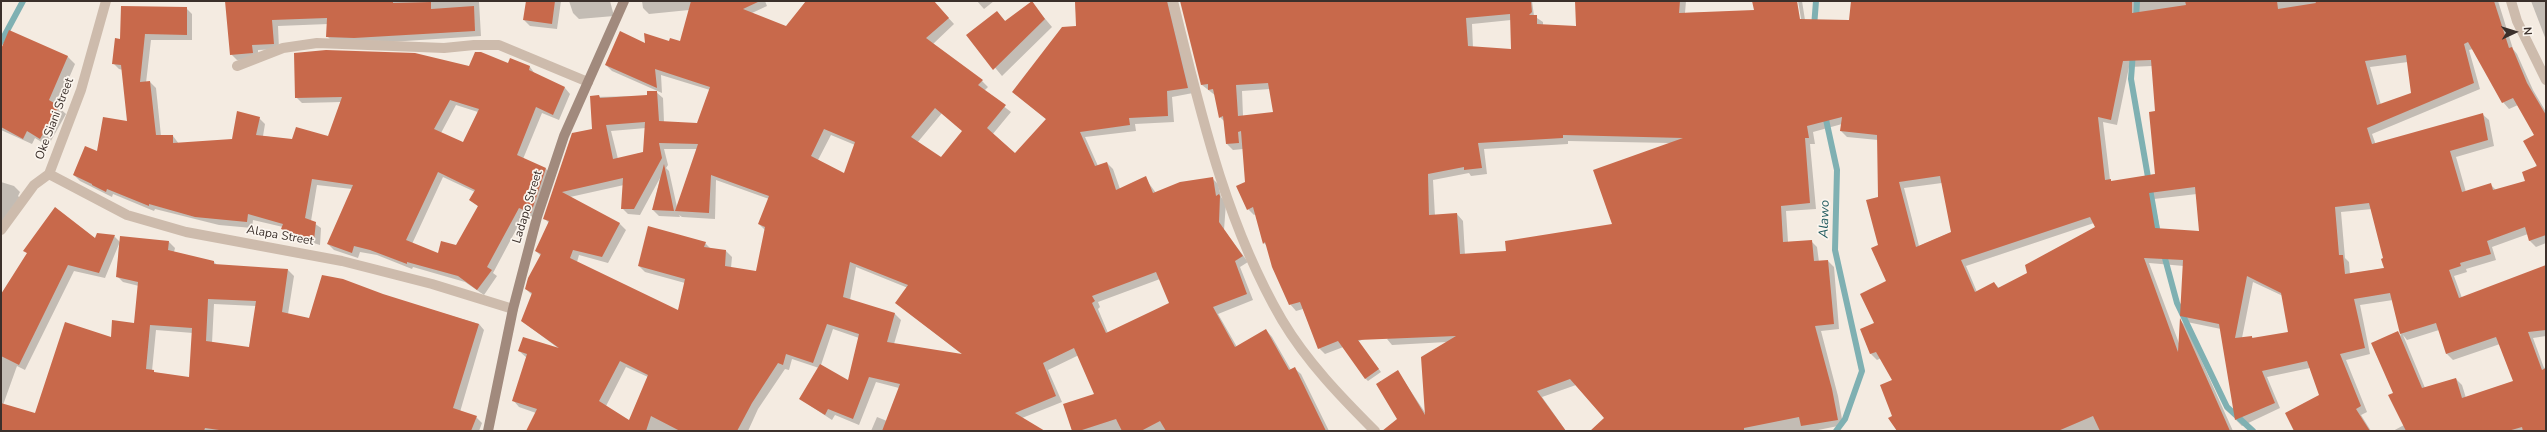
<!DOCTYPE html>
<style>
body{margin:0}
#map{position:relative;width:2547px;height:432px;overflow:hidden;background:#f4ebe1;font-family:"Nunito Sans",sans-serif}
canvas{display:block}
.frame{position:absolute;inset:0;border:2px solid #3b302b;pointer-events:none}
.north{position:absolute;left:2495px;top:12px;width:40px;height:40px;-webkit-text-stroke:3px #fbf5ee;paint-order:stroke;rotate:86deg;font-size:11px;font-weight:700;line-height:16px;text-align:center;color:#3b302b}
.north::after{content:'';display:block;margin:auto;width:14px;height:18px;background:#3b302b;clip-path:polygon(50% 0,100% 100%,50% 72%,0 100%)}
</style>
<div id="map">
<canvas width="2547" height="432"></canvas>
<div class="frame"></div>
<div class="north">N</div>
</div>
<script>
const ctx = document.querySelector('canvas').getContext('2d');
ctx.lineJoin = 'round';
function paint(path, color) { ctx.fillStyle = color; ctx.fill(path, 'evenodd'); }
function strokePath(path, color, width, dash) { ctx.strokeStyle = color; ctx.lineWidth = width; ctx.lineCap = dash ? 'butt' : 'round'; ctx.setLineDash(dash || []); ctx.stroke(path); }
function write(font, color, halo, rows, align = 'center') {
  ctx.font = font + ' "Nunito Sans",sans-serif'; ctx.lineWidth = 3.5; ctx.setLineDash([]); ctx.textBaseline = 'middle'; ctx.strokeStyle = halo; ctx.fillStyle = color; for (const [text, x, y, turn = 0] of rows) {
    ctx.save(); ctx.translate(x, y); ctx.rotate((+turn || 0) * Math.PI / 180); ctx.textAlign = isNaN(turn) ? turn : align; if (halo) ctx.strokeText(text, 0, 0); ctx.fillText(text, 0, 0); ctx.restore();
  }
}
paint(new Path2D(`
 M227 1H491L479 2 481 36 360 44 333 42 327 36 328 24 278 26 279 49 258 50V59L237 60 231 54Z
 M527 1H561L557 29 530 26 524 20Z
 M569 1H610L614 16 579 19 573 13Z
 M642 1H765L767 6 752 13 786 28 806 1H933L954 24 933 44 982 81 988 87 984 91 1011 112 992 135 1015 154 1047 120 1013 92 1077 27 1075 1H1179L1174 3 1193 93 1172 97 1174 122 1135 124 1136 131 1085 137 1098 166 1107 163 1113 169 1120 189 1145 178 1156 193 1212 178 1218 184 1221 197 1226 203 1224 230 1248 262 1240 267 1253 300 1218 314 1237 347 1266 330 1272 337 1291 370 1294 368 1301 374 1329 431H1073L1096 395 1079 355 1048 370 1062 402 1022 418 1043 431H871L877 417 887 421 899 388 876 382 859 425 835 415 832 420 800 399 819 368 792 359 789 370 785 369 758 409 748 431H527L536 413 519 407 513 400 527 358 519 351 558 348 522 321 532 295 526 289 541 256 536 251 549 223 544 218 593 130 591 97 648 96 656 92 663 98 664 122 698 124 710 90 661 75 662 93 612 71 606 65 646 44 681 42 689 10 649 14 643 8ZM942 113 963 131 941 158 917 143ZM646 128 644 152 618 159 611 131ZM831 135 855 145 845 175 818 160ZM664 149H697L677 207 669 171 666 168 668 165ZM660 178 653 210 659 216 680 217 679 215 682 217 715 219 716 180 769 199 759 224 765 230 757 272 731 268 732 257 726 251 711 249 705 243 639 266 645 272 685 283 678 312 577 262 579 255 608 263 626 230 620 224 570 197 624 185 622 208 628 214 640 215ZM856 267 908 288 896 303 963 355 894 344 901 320 895 314 850 300ZM1160 279 1171 304 1108 333 1098 309 1100 307 1098 302ZM833 329 859 338 849 382 821 365ZM626 367 648 377 629 422 606 406Z
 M977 1H994L984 9Z
 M1181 1H1532L1534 16 1543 22V26L1577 27 1576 1H1686L1685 13 1755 11 1753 1H1796L1800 24H1802L1798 1H1802L1805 20 1850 21 1852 1H2498L2513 49 2517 54 2533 90 2546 112V243L2536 247 2530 241 2528 234 2492 247 2496 260 2466 269 2467 272 2454 276 2462 298 2546 266V336L2533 338 2544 368 2546 367V431H2393L2404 425 2394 393 2398 332 2401 336 2393 300 2360 305 2370 354 2346 360 2367 412 2361 415 2371 431H2295L2320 395 2310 368 2267 377 2280 408 2242 426 2236 420 2221 329 2187 322 2181 316 2184 266 2149 263 2180 346 2181 321 2186 326 2233 431H1898L1893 416 1894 381 1881 358 1877 360 1871 354 1862 330 1876 324 1887 282 1879 246 1878 140 1847 137 1841 131 1842 124 1813 132 1815 144H1810L1816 209 1786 211 1788 242 1811 241 1817 247 1819 262 1828 261 1834 267 1839 329 1821 331 1838 396 1843 425 1813 431H1592L1605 418 1576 385 1542 397 1566 431H1398V372L1426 414 1447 342 1392 345 1387 339 1409 322 1325 354 1319 348 1303 309 1296 311 1290 304 1268 247 1264 243 1256 214 1254 215 1248 209 1243 149 1233 150 1227 144 1225 122 1220 117 1216 96 1202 85ZM1511 20 1512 50 1473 48 1472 24ZM2473 49 2503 102 2509 109 2518 105 2535 135 2537 164 2526 182 2496 190 2490 184 2466 192 2456 157 2494 146 2489 120 2482 114 2376 145 2372 134 2480 89 2469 50ZM2408 62 2412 94 2381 105 2370 67ZM2152 66 2156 112V174L2113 182 2110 180 2103 122 2117 125 2129 67ZM1270 89 1274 113 1243 116 1242 91ZM1568 141 1670 143 1613 225 1507 252 1465 255 1463 221 1457 214 1435 216 1433 180 1469 173 1471 176 1487 174 1484 149 1568 144ZM1942 183 1952 232 1919 246 1904 188ZM2197 194 2200 232 2160 229 2154 199ZM2372 209 2385 259V268L2350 274 2349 262 2345 258 2341 212ZM2094 223 2096 227 2028 274 1999 288 1994 283 1977 292 1966 266ZM2253 282 2283 296 2289 333 2254 339 2252 337 2242 338ZM2439 330 2447 354 2453 360 2500 344 2514 382 2466 398 2462 385 2456 379 2425 388 2403 335 2407 340Z
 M2531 1H2546V40Z
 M1032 3 1052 27 1002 76 968 35 997 12 1006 22Z
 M186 8 192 14V40H151L146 83 150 82 156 88 161 136H173L179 144 233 140 259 118 265 124 263 136 293 140 329 137 341 102 302 103 296 97 470 67 508 64 511 59 530 67 535 74 565 88 570 94 559 120 542 113 523 159 546 169 552 175 537 219 525 213 493 273 497 276 484 295 465 282 413 267 412 269 377 255 360 252 358 258 334 250 328 244 352 189 317 185 311 221 321 228 320 245 288 235 283 227 253 220 252 228 219 225 155 209 154 211 113 194 112 197 80 181 74 175 128 123 123 70 119 69 113 63 121 40ZM456 105 478 112 463 144 441 133ZM443 177 475 192 470 200 479 207 456 247 439 254 412 244Z
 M1 52 67 56 75 64 57 106 66 114 48 146 35 138 32 144 1 130Z
 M1 182 14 186 20 192 18 196 21 199 2 234 1 244Z
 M114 236 120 242H169L175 248 174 252 214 262 218 266 288 270 294 276 288 314 310 319 382 295 479 324 484 330 460 412 476 417 482 423 479 431H1V295L28 254 25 251ZM119 244 117 276 123 282 139 286 135 324 111 338 36 415 3 405 17 366 25 370 74 271 105 278ZM214 304 256 306 249 348 212 343ZM156 330 193 333 190 379 156 373 152 371Z
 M1369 356 1381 372 1368 381 1365 378Z`), '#0003');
strokePath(new Path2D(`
 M2136 19 2137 1
 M1814 27 1816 1
 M1 42 23 1
 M2133 52 2131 79 2158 235
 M1825 115 1837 170 1835 250 1862 371 1845 419 1836 431
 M2163 251 2177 303 2227 407 2253 431`), '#7fb0b2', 6);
paint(new Path2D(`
 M225 1H393V3L431 2V9L474 6 475 31 354 38 326 37 327 18 272 20 274 44 252 45 253 53 230 55Z
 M526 1H555L552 24 523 20Z
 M691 1H760L743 9 786 26 806 1H934L949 18 926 38 983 80 978 85 1006 105 987 128 1015 153 1046 119 1012 92 1062 27 1076 26 1075 1H1167L1188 88 1167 91 1168 116 1129 118 1130 125 1080 132 1095 166 1107 162 1116 190 1146 176 1153 193 1180 182 1213 177 1216 196 1219 194 1220 196 1219 222 1243 256 1235 261 1247 294 1213 307 1235 347 1266 329 1289 370 1295 367 1326 431H1166L1160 421 1141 431H1122L1116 419 1079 431H1072L1063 404 1094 394 1074 348 1043 363 1056 396 1015 413 1045 431H882L900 384 869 377 853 419 828 409 825 415 799 399 820 364 848 380 859 334 827 324 813 363 786 354 783 365 778 363 752 403 737 431H680L651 416 646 431H526L537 409 512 401 527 354 518 351 523 337 559 348 521 321 532 293 525 289 528 278 541 254 535 251 549 221 543 219 569 142 572 133 592 129 590 96 599 95 600 98 647 95V91H657L659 121 697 123 710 87 655 69 657 88 605 65 620 31 645 43 644 33 669 41 670 38 680 41ZM935 108 962 131 941 157 911 137ZM645 122 643 152 613 159 606 125ZM824 129 855 142 844 173 811 156ZM659 143 698 144 675 211 709 213 711 175 769 196 758 224 765 227 756 271 725 266 726 250 704 247 706 242 648 226 638 266 685 279 678 310 570 258 573 250 602 257 620 223 562 192 623 178 621 209H634L662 158ZM850 262 908 285 895 303 962 354 887 342 895 313 843 297ZM1156 272 1169 303 1106 333 1092 303 1095 301 1092 296ZM620 361 648 375 629 420 599 401Z
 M1032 1 1045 19 993 70 966 35 997 11 1005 21Z
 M1180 1H1531L1532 12 1529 15H1537V24L1576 26 1575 1H1680L1679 13 1754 10 1752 1H1797L1800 19 1849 20 1851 1H2132V13L2186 5 2185 1H2277L2278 9 2316 3 2315 1H2494L2509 48 2512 47 2527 83 2546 115V235L2529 241 2525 227 2487 241 2491 254 2460 263 2461 266 2449 270 2459 298 2546 265V330L2528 332 2542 370 2546 368V431H2523L2522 427 2508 431H2406L2388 395 2393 393 2371 343 2398 331 2422 388 2456 378 2462 398 2513 381 2496 337 2446 354 2436 323 2400 334 2390 293 2354 299 2365 348 2340 354 2361 406 2356 409 2370 431H2294L2285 413 2319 395 2307 361 2262 371 2275 403 2235 420 2219 324 2180 316 2183 260 2144 258 2178 352 2180 318 2230 431H2100L2093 416 2058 431H1897L1888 418 1892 416 1880 385 1892 380 1876 352 1870 354 1860 329 1874 323 1860 294 1886 281 1871 248 1878 245 1866 200 1878 197 1877 135 1840 131 1842 117 1807 126 1809 138H1805L1810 203 1781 206 1783 242 1812 240 1814 261 1828 260 1834 324 1815 326 1832 389 1838 420 1801 426 1799 417 1744 428V431H1590L1604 418 1570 379 1537 391 1566 431H1382L1397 419 1376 384 1398 370 1425 415 1421 357 1456 336 1358 340 1379 369 1365 379 1338 341 1318 349 1300 302 1289 305 1272 267 1265 242 1263 244 1253 207 1247 210 1236 186 1245 182 1241 131 1238 132 1239 143 1226 144 1223 116 1219 118 1213 89 1208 90V84L1201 85ZM1510 14 1511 49 1468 46 1466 18ZM2468 42 2502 103 2513 98 2534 135 2523 141 2537 166 2522 172 2525 181 2493 190 2491 183 2462 192 2450 151 2488 140 2483 113 2372 144 2367 128 2474 83 2464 44ZM2406 55 2411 93 2377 105 2365 61ZM2151 60 2155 111 2149 112 2155 174 2111 181V179L2105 180 2098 117 2111 120 2123 61ZM1268 83 1273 112 1238 116 1236 85ZM1563 135 1683 138 1593 170 1612 224 1505 241 1506 251 1460 254 1457 213 1429 215 1428 174 1464 167V170L1482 168 1478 143 1563 138ZM1940 176 1951 232 1916 247 1899 182ZM2195 187 2199 231 2155 228 2149 193ZM2369 203 2383 258 2381 259 2384 268 2345 274 2343 255H2339L2335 207ZM2090 217 2095 227 2025 265 2027 273 1998 288 1994 282 1975 292 1961 260ZM2247 276 2281 293 2288 332 2252 338V336L2235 338Z
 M121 6 187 7V35L145 34 140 82 150 81 156 135H173V143L232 139 237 111 260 117 256 135 292 139 296 127 328 136 342 97 295 98 294 53 326 50 415 53 469 66 475 52H481L508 63 510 58 530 66 529 70 565 87 553 115 536 107 517 155 546 168 531 213 519 208 487 267 492 270 477 290 458 276 407 262V264L370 250 354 246 352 253 327 244 353 185 312 179 305 218 316 222 314 240 281 229 283 224 248 214 247 222 195 217 149 204V206L107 189 106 192 92 185V184L73 175 85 146 97 151 103 117 127 121 121 65 112 64 115 38 120 39ZM450 100 479 109 463 142 434 129ZM438 172 475 190 469 200 478 206 456 245 441 241 438 253 406 240Z
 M9 30 68 56 49 100 59 106 40 139 27 131 23 139 1 127V49Z
 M664 164 674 211 652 210Z
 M55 207 95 238 97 233 115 235 99 273 68 265 19 365 1 356V294L27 253 23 251Z
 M120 236 169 241 168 250 214 261V264L288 269 282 312 309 318 322 275 343 279 383 294 479 324 453 408 477 416 471 431H226L205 428 204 431H1V403L35 413 65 322 111 337 112 320 134 323 138 282 116 277ZM208 299 256 301 249 347 206 341ZM150 325 192 328 189 377 154 372V370L146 369Z`), '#c8694b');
strokePath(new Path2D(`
 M1173 1C1200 110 1225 222 1282 320 1307 362 1341 397 1375 431
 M2511 1 2517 21 2546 80
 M237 66 283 48 317 43 444 48 474 45H499L588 82
 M49 174 127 215 186 232 342 261 432 284 513 309
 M1 230 34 185 49 174 81 90 106 1`), '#cdbbac', 10);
strokePath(new Path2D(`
 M488 431 513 309 537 217 564 136 624 1`), '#a18a7d', 10);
write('12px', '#3b302b', '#fbf5ee', [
 ["Oke Siani Street",55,119,-69],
 ["Ladapo Street",528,207,-73],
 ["Alapa Street",280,236,10]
]);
write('italic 13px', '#1f5a5e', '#fbf5ee', [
 ["Alawo",1825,219,-88]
]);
</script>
